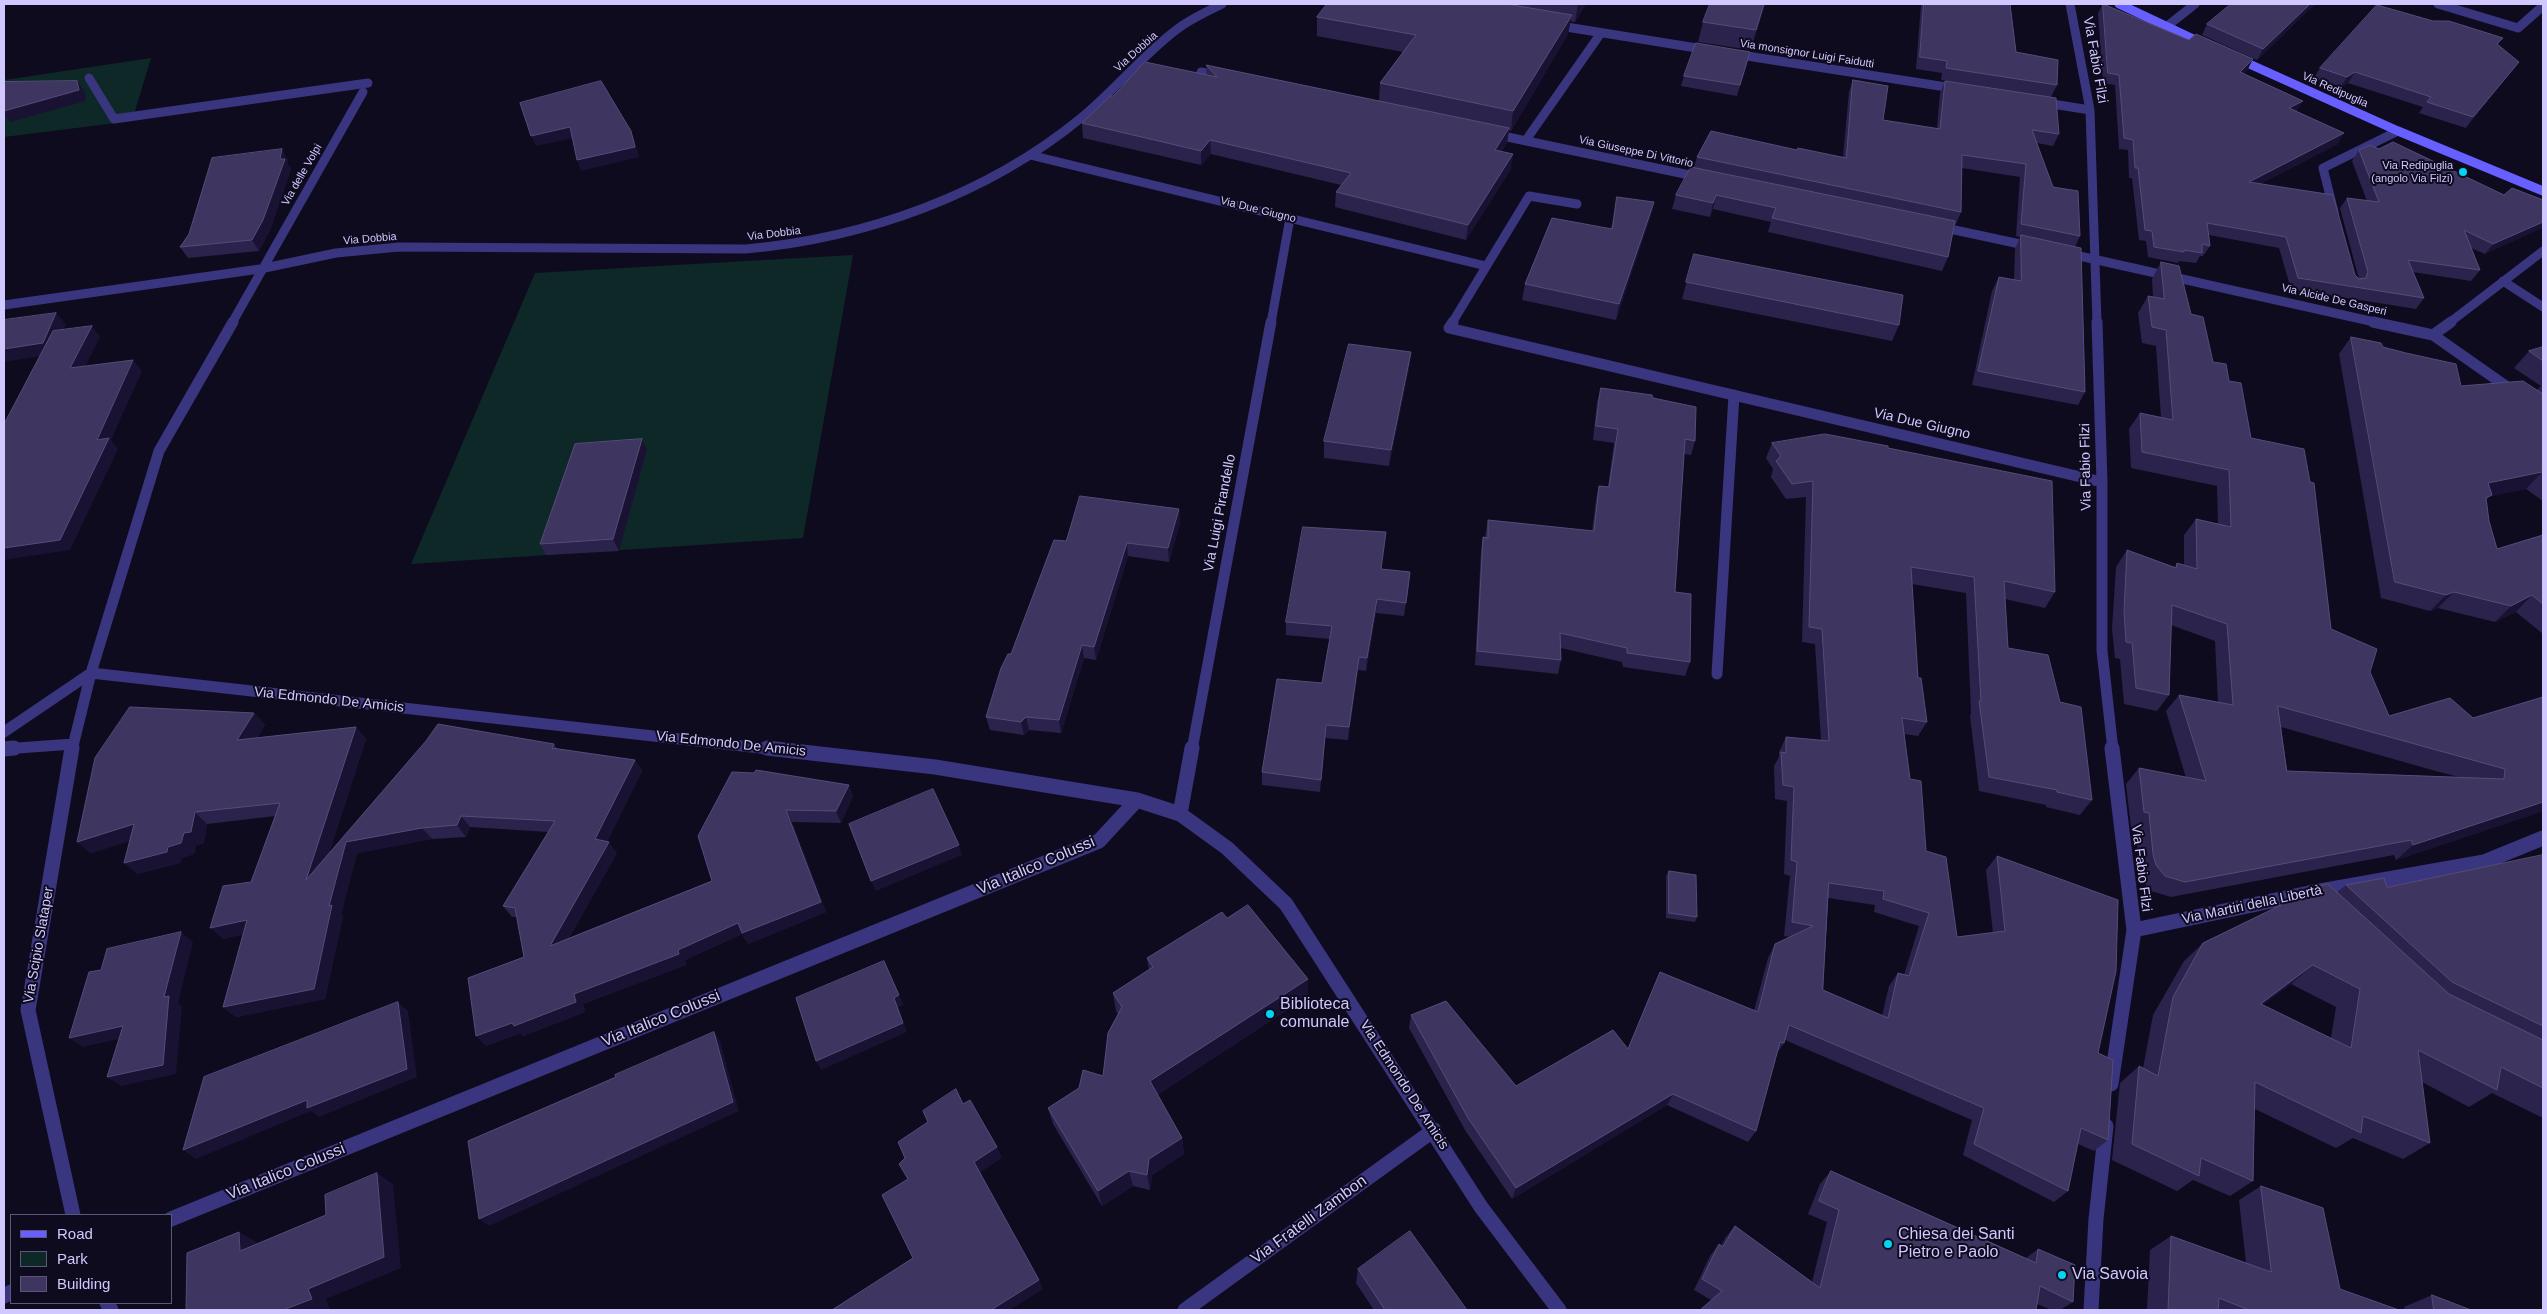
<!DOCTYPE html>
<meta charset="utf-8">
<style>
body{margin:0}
#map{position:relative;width:2547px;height:1314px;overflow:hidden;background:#0f0b1e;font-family:Helvetica,sans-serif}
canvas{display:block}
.frame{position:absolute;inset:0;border:5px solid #d0c8ff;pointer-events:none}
.legend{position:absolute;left:10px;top:1214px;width:162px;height:90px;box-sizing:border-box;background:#0f0b1e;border:1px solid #5c5778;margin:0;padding:6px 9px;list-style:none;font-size:15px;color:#d0c8ff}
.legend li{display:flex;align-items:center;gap:10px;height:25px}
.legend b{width:25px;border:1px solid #5c5778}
</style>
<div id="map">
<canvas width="2547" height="1314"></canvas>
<div class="frame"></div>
<ul class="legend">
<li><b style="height:6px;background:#675fff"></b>Road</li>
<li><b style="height:14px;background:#0e2828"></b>Park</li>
<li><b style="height:14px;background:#3e3560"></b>Building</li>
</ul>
</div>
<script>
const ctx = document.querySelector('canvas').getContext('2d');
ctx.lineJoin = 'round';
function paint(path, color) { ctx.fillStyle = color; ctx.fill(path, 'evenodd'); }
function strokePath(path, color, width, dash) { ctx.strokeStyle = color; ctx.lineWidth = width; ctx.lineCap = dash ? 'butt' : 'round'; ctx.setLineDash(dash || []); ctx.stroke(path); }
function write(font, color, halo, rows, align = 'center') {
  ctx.font = font + ' Helvetica,sans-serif'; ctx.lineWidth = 4; ctx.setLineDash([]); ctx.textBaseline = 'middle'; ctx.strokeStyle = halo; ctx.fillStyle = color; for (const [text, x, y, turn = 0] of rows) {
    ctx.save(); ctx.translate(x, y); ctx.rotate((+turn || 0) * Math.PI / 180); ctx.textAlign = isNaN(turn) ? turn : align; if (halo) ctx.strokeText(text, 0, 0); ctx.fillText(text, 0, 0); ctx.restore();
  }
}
paint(new Path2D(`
 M151 58 132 121 4 137V80Z
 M853 255 803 538 411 564 535 273Z`), '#0e2828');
strokePath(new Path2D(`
 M89 78 114 119 368 83`), '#39357f', 9);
strokePath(new Path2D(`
 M2070 4 2090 110 2097 323
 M2438 4 2518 28 2543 6
 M1554 25 1709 50
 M2166 27 2195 4
 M1734 54 1959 89
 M1201 72 1222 77
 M2040 102 2090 110
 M1493 134 1704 178
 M1526 140 1601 33
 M1030 155 1486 266
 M2334 212 2323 168 2398 131
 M1936 226 2034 247
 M2066 253 2379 323
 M2503 281 2543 307
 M4 305 260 269 336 253 399 247 746 249C866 238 987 195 1081 118 1114 91 1142 56 1176 30 1190 19 1206 12 1222 4
 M232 323 363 92
 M1271 323 1290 218
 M1452 323 1529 196 1577 204
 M2449 323 2543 251`), '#39357f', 9);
strokePath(new Path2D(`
 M1453 322 1449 328 2102 482
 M2097 322 2102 482V651L2113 750
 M2373 322 2433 335 2451 322
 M2433 335 2513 391
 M91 673 778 750
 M1717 674 1734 395
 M4 732 91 673
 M4 749 73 744
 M72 750 91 673 159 451 233 322
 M1192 750 1271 322`), '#39357f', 11);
strokePath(new Path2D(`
 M72 748 28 1010 73 1215
 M767 748 935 767 1137 800 1180 814 1227 848 1286 904 1481 1207 1559 1310
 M4 749 14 748
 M1180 814 1192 748
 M2134 930 2309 893 2484 862 2543 838
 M2111 1084 2134 930 2112 748
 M171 1219 1099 841 1137 800
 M4 1296 11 1292
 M107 1303 111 1310
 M1185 1310 1434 1130
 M2091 1310 2096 1219 2106 1126`), '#39357f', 15);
strokePath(new Path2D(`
 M2119 4 2206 45
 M2236 58 2398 131 2543 191`), '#675fff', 9);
paint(new Path2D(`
 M1327 4H1586L1575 22 1570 21 1568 34 1511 131 1509 130 1507 143 1501 152 1511 169 1466 240 1335 207 1336 192 1341 185 1211 154 1201 165 1083 138 1082 123 1113 96 1207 75 1206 65 1379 101 1380 83 1403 52 1317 36V17Z
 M1765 4 1751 50 1698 42 1703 22Z
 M1921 4H2010L2016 52 2057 85 2051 97 2059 134 2053 146 2037 143 2053 187 2080 236 2075 247 2085 392 2078 405 1972 385 1992 291 1999 277 2014 280 2015 249 2020 237 2016 236 2020 177 1962 168 1961 212 1956 224H1955L1948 257 1942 271 1768 232 1771 222 1713 209 1710 217 1672 209 1676 195 1694 167 1697 157 1797 150 1843 157 1849 92 1853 80 1883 120 1937 128 1940 93 1945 81 1984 87 1941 80 1942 73 1916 69Z
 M2103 4 2248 69 2243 74 2296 111 2338 144 2260 184 2359 279 2340 208 2347 198 2367 201 2352 161 2359 150 2379 149 2504 195 2543 200 2485 254 2471 248 2480 270 2471 281 2413 272 2424 298 2416 309 2291 289 2279 248 2209 235 2210 246 2203 256H2200L2196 263 2179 261 2178 263 2148 257 2146 241 2139 240 2132 178H2129L2128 150 2119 149 2115 85 2103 83 2098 13Z
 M2315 4 2257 60 2202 35 2207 24Z
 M2498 45 2519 62 2511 72 2466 128 2419 113 2423 107 2348 83 2341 87 2314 78 2320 68Z
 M1750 52 1737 96 1681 86 1684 76Z
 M288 160 287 163 291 169 270 230 259 251 188 258 180 247Z
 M1617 197 1654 202 1650 218 1616 320 1522 300 1525 284 1611 229Z
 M1694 254 1899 325 1892 341 1682 299Z
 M2161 262 2191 314 2213 362 2229 381 2251 438 2331 629 2370 672 2389 716 2450 698 2543 811 2396 860 2394 855 2171 897 2151 891 2142 880 2139 869 2136 828 2131 827 2126 784 2139 768 2186 778 2166 711 2179 695 2218 702 2215 641 2171 625 2169 695 2157 711 2124 704 2120 659 2115 658 2112 629 2116 567 2127 550 2175 567 2177 563 2184 566V535L2196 519 2218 524 2217 486 2131 468 2129 429 2140 413 2161 417 2156 346 2142 343 2138 313 2148 296 2153 297 2152 279ZM2281 727 2432 770 2459 777 2287 771Z
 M2351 337 2383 347 2461 386 2537 390 2541 386 2514 368 2529 351 2543 347V501L2526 489 2490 496 2486 500 2489 521 2497 549 2543 535V634L2516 612 2495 622 2438 608 2430 611 2381 598 2339 354Z
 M1411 352 1409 368 1389 466 1324 458V441Z
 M1601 388 1653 398 1695 441 1691 455 1684 454 1675 592 1690 662 1685 676 1623 667 1622 662 1561 648V660L1558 674 1475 665 1481 551 1483 537H1485L1488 520 1592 531 1596 500 1599 486 1608 487 1614 443 1593 440 1597 402Z
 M642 439 647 450 619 551 546 555 540 544Z
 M1772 443 1888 448 2055 592 2045 608 2005 599 2008 648 2060 702 2092 800 2080 815 2046 807V805L1979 791 1970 716 1971 713 1966 593 1912 584 1918 678 1927 722 1918 736 1904 734 1910 779 1926 851 1957 937 1993 933 1986 870 1997 856 2098 1053 2108 1140 2094 1151 2078 1144 2068 1191 2054 1202 1963 1155 1972 1120 1785 1040 1784 1043 1777 1053 1756 1131 1748 1142 1667 1105 1512 1199 1465 1130 1409 1028 1411 1015 1516 1086 1628 1048 1660 972 1754 1011 1768 958 1775 944 1790 937 1784 936 1790 876 1784 874 1787 801 1775 799 1774 766 1779 757V752L1786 737 1821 740 1815 644 1802 642 1806 497 1786 499 1771 477 1773 469 1766 458ZM1828 898 1875 905 1874 912 1919 926 1904 975 1898 973 1889 986 1882 1016 1823 990Z
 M1179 509 1180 523 1169 562 1128 556 1096 660 1084 658 1061 733 1029 730 1024 735 990 730 986 717 1011 654 1066 541Z
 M1384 546 1381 569 1410 572 1404 616 1376 613 1366 671 1358 670 1348 740 1325 738 1320 792 1262 785V772L1322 683 1330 639 1286 635V622Z
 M254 713 265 725 257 738 356 727 366 739 329 853 554 744 557 749 635 760 642 771 607 841 617 853 569 938 712 881 732 772 853 796 841 823 792 822 826 912 748 944 742 934 685 960 686 965 583 1004 585 1012 523 1036 521 1033 486 1046 524 957 517 917H512L503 906 548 832 470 827 466 837 432 839 357 853 341 914 343 916 325 999 236 1017 223 1007 243 934 223 939 251 882 275 816 207 824 204 843 196 845 194 854 181 858 180 863 137 874 129 841 91 853 77 842Z
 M2543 855V1118L2492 1093 2469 1107 2422 1082 2430 1143 2403 1159 2353 1138 2336 1148 2255 1109 2253 1181 2230 1196 2193 1180 2177 1191 2112 1160 2120 1083 2139 1066 2143 1068 2153 1015 2184 961 2203 943 2337 892 2346 885 2387 887ZM2291 984 2336 1007 2331 1038 2262 1005Z
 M1669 871 1697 917 1695 922 1666 918V876Z
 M1227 918 1308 979 1307 997 1157 1095 1182 1138 1184 1154 1152 1175 1150 1190 1133 1186 1102 1206 1053 1124 1048 1108 1079 1088 1103 1076 1118 1014 1116 1011 1113 993 1149 970 1147 958Z
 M1831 1171 2026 1258 2038 1249 2073 1302 2060 1310H2052L2037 1304 1711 1300 1694 1290 1710 1256 1719 1244 1721 1246 1725 1238 1735 1226 1812 1282 1827 1222 1808 1214 1820 1184Z
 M2261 1186 2340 1289 2399 1310H2147L2150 1250 2171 1236 2246 1263 2239 1200Z
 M1358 1269 1467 1310H1374L1356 1283Z
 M2432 1295 2471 1310H2405L2404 1307Z`), '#2c234c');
paint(new Path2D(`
 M1578 4H1586L1575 22Z
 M1764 4H1765L1751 50 1756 30Z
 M2310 4H2315L2257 60 2263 49Z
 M1572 15 1568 34 1511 131 1513 111Z
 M2253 59 2248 69 2234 82 2240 72Z
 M2519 62 2511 72 2466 128 2473 117Z
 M2355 72 2348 83 2341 87 2347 77Z
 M77 81 85 92 86 101 10 122 4 114V111Z
 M2303 101 2297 111 2283 118 2289 108Z
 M570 127 574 138 536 146 531 136Z
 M1509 128 1507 143 1493 165 1495 150Z
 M631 131 635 141 639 157 581 171 577 160Z
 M2344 133 2338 144 2243 193 2249 182Z
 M1210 140 1211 154 1201 165V151Z
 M282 149 288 160 287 163 291 169 270 230 259 251 252 240 280 159Z
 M1513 154 1511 169 1466 240 1468 225Z
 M1716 195 1713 209 1710 217 1713 203Z
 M1654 202 1650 218 1616 320 1619 304Z
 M2543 222V228L2485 254 2493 244Z
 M56 313 66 324 52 354 4 362V349Z
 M92 326 100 337 79 379 70 368Z
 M1411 352 1409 368 1389 466 1391 450Z
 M133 360 142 371 111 440 118 449 70 550 4 560V548L97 440Z
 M642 439 647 450 619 551 613 539Z
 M2542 472 2526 489 2490 496 2476 511 2488 483Z
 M1179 509 1180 523 1169 562 1168 548Z
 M1127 543 1128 556 1096 660 1094 647Z
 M2454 592 2438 608 2430 611 2446 595Z
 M2532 595 2516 612 2495 622 2511 606Z
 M1377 599 1376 613 1366 671 1367 658Z
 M1082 645 1084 658 1061 733 1059 720Z
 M1359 657 1358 670 1348 740 1349 727Z
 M254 713 265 725 248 752 237 740Z
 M1026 717 1029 730 1024 735 1021 722Z
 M356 727 366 739 317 890 306 880Z
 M635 760 642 771 603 851 595 839Z
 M849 785 853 796 841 823 836 811Z
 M2543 802V811L2396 860 2413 845Z
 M786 810 792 822 826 912 748 944 742 934 685 960 686 965 583 1004 585 1012 523 1036 521 1033 486 1046 476 1036 678 950Z
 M195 812 207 824 204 843 196 845 194 854 181 858 180 863 137 874 124 863 184 833Z
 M461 816 470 827 466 837 457 825Z
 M134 824 147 836 91 853 77 842Z
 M422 828 432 839 357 853 341 914 343 916 325 999 236 1017 223 1007 329 906 346 842Z
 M609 842 617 853 559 956 550 946Z
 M959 845 962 855 876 891 871 881Z
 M247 920 260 931 223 939 210 928Z
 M181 932 193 942 178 1003 182 1006 176 1074 121 1086 107 1077 164 997Z
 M2313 965 2291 984 2239 1022 2261 1004Z
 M1308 979 1307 997 1152 1098 1150 1081Z
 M899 995 904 1005 898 1007 907 1032 821 1070 816 1061 894 998Z
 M398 1002 408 1011 417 1077 319 1117 311 1111 196 1159 183 1150Z
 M123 1026 136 1035 83 1047 69 1038Z
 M714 1032 720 1041 739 1111 489 1226 479 1219Z
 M1673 1094 1667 1105 1512 1199 1516 1188Z
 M1182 1138 1184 1154 1152 1175 1150 1190 1147 1175 1149 1159Z
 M997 1147 1002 1158 979 1173 974 1162Z
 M1129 1171 1133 1186 1102 1206 1098 1191Z
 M377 1173 393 1184 401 1268 326 1299 330 1309 326 1310H283L308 1289Z
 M239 1232 258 1243 240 1251Z
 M1039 1280 1043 1289 1010 1310H991Z`), '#191232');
const building = new Path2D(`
 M1327 4H1506L1572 15 1513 111 1380 83 1416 35 1317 17Z
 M1710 4H1764L1756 30 1703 22Z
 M1924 4H2010L2016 52 2058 60 2057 85 1946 68 1947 61 1920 57Z
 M2103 4 2189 40 2196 34 2253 59 2240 72 2303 101 2289 108 2344 133 2249 182 2333 195 2355 275 2359 279 2366 278 2368 272 2347 198 2379 202 2359 150 2370 145 2379 149 2393 142 2504 195 2512 188 2543 200V222L2493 244 2464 230 2480 270 2408 260 2424 298 2298 278 2286 237 2207 223 2210 246 2202 244V253L2184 250V252L2154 247 2152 231 2145 230 2138 168H2135L2133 140 2124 138 2119 75 2108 73Z
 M2231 4H2310L2263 49 2207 24Z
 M2377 5 2433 21H2449L2503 38 2497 44 2519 62 2473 117 2427 102 2431 97 2355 72 2347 77 2320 68Z
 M1696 43 1750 52 1740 85 1684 76Z
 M1145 62 1217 77 1206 65 1509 128 1495 150 1513 154 1468 225 1336 192 1351 173 1210 140 1201 151 1082 123 1110 96H1113Z
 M1853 80 1888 86 1883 120 1940 129 1945 81 2056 98 2059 134 2032 130 2053 187 2078 191 2080 236 2021 224 2026 164 1962 155 1961 212 1697 157 1711 131 1797 150 1798 148 1846 158Z
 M77 81 79 90 4 111V82Z
 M601 81 631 131 635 147 577 160 570 127 531 136 520 103Z
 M282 149 280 159H285L263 220 252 240 180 247 189 234 212 158Z
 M1691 167 1955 221 1948 257 1772 218 1776 208 1716 195 1713 203 1676 195Z
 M1617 197 1654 202 1619 304 1525 284 1552 218 1612 229Z
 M2021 235 2081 248 2085 392 1978 371 1999 277 2021 281Z
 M1694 254 1903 295 1899 325 1686 282Z
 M2161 262 2179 266 2191 314 2203 317 2213 362 2226 364 2229 381 2241 383 2251 438 2304 449 2310 482 2314 483 2331 629 2377 649 2370 672 2389 716 2450 698 2473 718 2543 697V802L2413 845 2411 840 2185 882 2165 876 2156 865 2153 854 2149 813 2144 812 2139 768 2206 781 2179 695 2233 705 2227 624 2172 605 2169 695 2136 688 2132 643 2126 642 2124 612 2127 550 2176 568 2177 563 2197 569 2196 519 2231 527 2229 470 2142 452 2140 413 2173 420 2166 330 2152 327 2148 296 2164 299ZM2278 706 2505 769 2504 779 2287 771Z
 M56 313 43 343 4 349V320Z
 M92 326 70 368 133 360 97 440 109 438 60 540 4 548V424L53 331Z
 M2351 337 2381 343 2383 347 2406 353 2456 364 2461 386 2523 381 2543 394V473L2542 472 2488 483 2492 495 2486 498 2489 521 2497 549 2543 535V604L2532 595 2511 606 2454 592 2446 595 2395 582Z
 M1349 344 1411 352 1391 450 1324 441Z
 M2543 347V361L2529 351Z
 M1601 388 1652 395 1653 398 1696 407 1695 441 1685 439 1675 592 1691 594 1690 662 1627 653V648L1560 633 1561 660 1477 651 1483 537 1488 538V520L1594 531 1599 486 1609 487 1618 429 1596 426Z
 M1825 434 1888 446V448L2052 481 2055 592 2004 581 2008 648 2048 655 2060 702 2081 707 2092 800 2057 792V790L1989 777 1979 701H1981L1974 577 1911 567 1918 678H1921L1927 722 1902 718 1910 779 1921 781 1926 851 1946 857 1957 937 2005 931 1997 856 2118 900 2116 971 2098 1053 2113 1060 2108 1140 2081 1128 2068 1191 1974 1144 1984 1108 1789 1025 1784 1043 1780 1042 1756 1131 1673 1094 1516 1188 1468 1118 1411 1015 1446 1001 1516 1086 1613 1030 1628 1049 1660 972 1758 1012 1775 944 1813 926 1792 922 1797 862 1791 860 1794 787 1783 785 1781 752 1786 753V737L1829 741 1822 629 1809 627 1813 481 1792 484 1776 461 1781 456 1772 443ZM1829 883 1884 891 1883 899 1929 913 1909 976 1898 973 1888 1018 1823 990Z
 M642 439 613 539 540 544 575 444Z
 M1080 496 1179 509 1168 548 1127 543 1094 647 1082 645 1059 720 1026 717 1021 722 986 717 1001 668 1008 654H1011L1054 540 1066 541Z
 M1303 527 1386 532 1381 569 1410 572 1406 603 1377 599 1367 658 1359 657 1349 727 1326 725 1321 780 1262 772 1277 679 1322 683 1332 626 1286 622Z
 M130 707 254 713 237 740 356 727 306 880 426 741 438 724 554 744 552 748 635 760 595 839 609 842 550 946 712 881 698 836 732 772 754 773 756 770 849 785 836 811 786 810 821 902 742 933 738 923 678 950 679 954 574 994 576 1002 514 1026 512 1023 476 1036 468 978 524 957 515 908 503 906 555 821 461 816 457 825 422 828 346 842 329 906 332 905 314 989 223 1007 247 920 210 928 223 886 251 882 280 803 195 812 191 832 184 833 181 843 168 847 167 852 124 863 134 824 77 842 95 758Z
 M933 789 959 845 871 881 849 824Z
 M2543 855V1026L2452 982 2346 885 2384 878 2387 887Z
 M1669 871 1696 875 1697 917 1669 913Z
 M2328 884 2449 994 2543 1040V1088L2501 1067 2497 1090 2418 1050 2430 1143 2363 1116 2361 1133 2255 1082 2253 1181 2201 1158 2199 1176 2132 1144 2139 1066 2158 1076 2173 997 2203 943 2320 886ZM2313 965 2360 989 2351 1048 2261 1004Z
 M1248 905 1308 979 1150 1081 1182 1138 1149 1159 1147 1175 1129 1171 1098 1191 1048 1108 1079 1088 1083 1070 1103 1076 1108 1033 1122 1007 1113 993 1153 967 1147 958 1222 912 1227 918Z
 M181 932 164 997 169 996 163 1065 107 1077 123 1026 69 1038 89 972 101 970 107 949Z
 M884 961 899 995 894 998 903 1023 816 1061 796 998Z
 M398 1002 407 1069 307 1108V1100L183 1150 204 1077Z
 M714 1032 733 1102 479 1219 468 1141 616 1077 615 1075Z
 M956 1089 963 1104 970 1100 997 1147 974 1162 1039 1280 991 1310H832L913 1258 882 1195 908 1179 899 1164 905 1158 898 1142 928 1122 923 1111Z
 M1831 1171 2036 1263 2038 1249 2075 1265 2073 1302 2040 1286 2036 1310H1700L1722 1291 1702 1279 1719 1244 1723 1247 1735 1226 1820 1288 1839 1210 1819 1201Z
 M377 1173 384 1257 308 1289 312 1299 283 1310H186L187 1253 239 1232 240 1251 326 1215 325 1195Z
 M2261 1186 2323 1208 2340 1289 2399 1310H2249L2219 1298 2218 1310H2168L2171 1236 2271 1272Z
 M1410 1231 1467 1310H1385L1358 1269Z
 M2432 1295 2471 1310H2434Z`);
paint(building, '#3e3560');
strokePath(building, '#554c79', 1);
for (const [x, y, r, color] of [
 [2463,172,5,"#00d5f3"],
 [1270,1014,5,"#00d5f3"],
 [1888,1244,5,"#00d5f3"],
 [2062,1275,5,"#00d5f3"]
]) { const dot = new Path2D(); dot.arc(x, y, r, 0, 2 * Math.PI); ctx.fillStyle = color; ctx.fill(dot); strokePath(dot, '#0f0b1e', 2); }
write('11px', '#d0c8ff', '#0f0b1e', [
 ["Via Dobbia",1136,52,-42],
 ["Via monsignor Luigi Faidutti",1807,54,9],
 ["Via Redipuglia",2335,90,24],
 ["Via Giuseppe Di Vittorio",1636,152,12],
 ["Via delle Volpi",302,175,-60],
 ["Via Due Giugno",1258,210,14],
 ["Via Dobbia",774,234,-7],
 ["Via Dobbia",370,239,-5],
 ["Via Alcide De Gasperi",2334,300,13]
]);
write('11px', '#d0c8ff', '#0f0b1e', [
 ["Via Redipuglia",2453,166],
 ["(angolo Via Filzi)",2453,179]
], 'right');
write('14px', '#d0c8ff', '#0f0b1e', [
 ["Via Fabio Filzi",2095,60,80],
 ["Via Due Giugno",1922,424,13],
 ["Via Fabio Filzi",2086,467,-91],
 ["Via Luigi Pirandello",1220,513,-79],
 ["Via Edmondo De Amicis",329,700,6],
 ["Via Edmondo De Amicis",731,744,6],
 ["Via Fabio Filzi",2141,868,83],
 ["Via Martiri della Libertà",2252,905,-12],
 ["Via Scipio Slataper",39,945,-80],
 ["Via Edmondo De Amicis",1404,1085,57]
]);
write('16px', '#d0c8ff', '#0f0b1e', [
 ["Via Italico Colussi",1036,866,-23],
 ["Via Italico Colussi",661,1019,-22],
 ["Via Italico Colussi",286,1172,-22],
 ["Via Fratelli Zambon",1309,1220,-36]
]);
write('16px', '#d0c8ff', '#0f0b1e', [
 ["Biblioteca",1280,1005],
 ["comunale",1280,1023],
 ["Chiesa dei Santi",1898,1235],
 ["Pietro e Paolo",1898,1253],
 ["Via Savoia",2072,1275]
], 'left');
</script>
